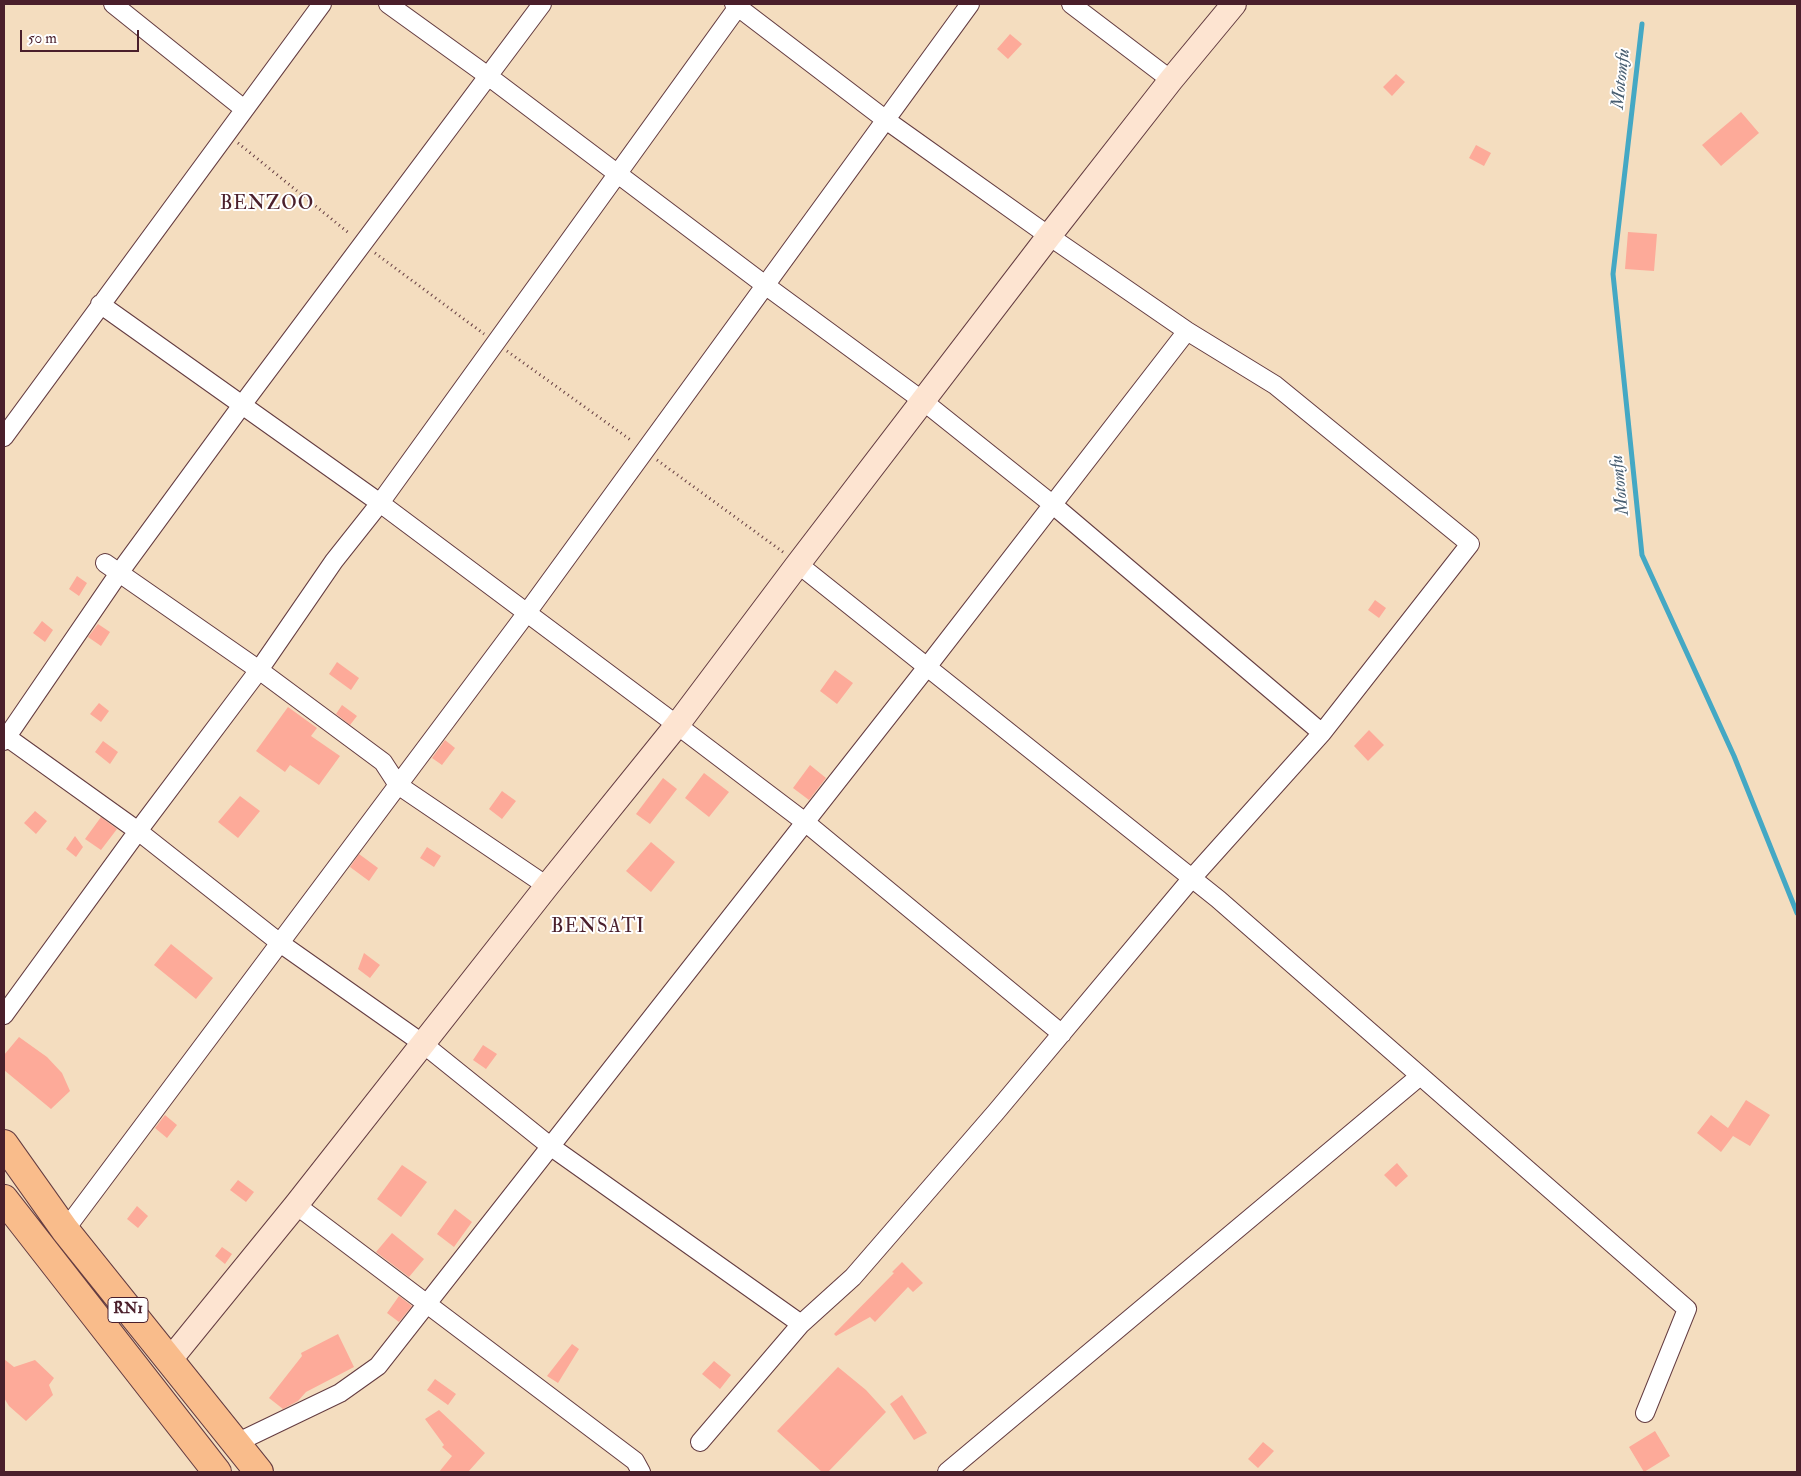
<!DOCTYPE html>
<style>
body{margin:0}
#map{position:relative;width:1801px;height:1476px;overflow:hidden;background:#f4ddbf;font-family:"IM FELL Double Pica",serif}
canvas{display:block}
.frame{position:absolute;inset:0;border:5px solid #4a1f2b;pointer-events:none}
.scale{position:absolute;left:20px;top:30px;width:119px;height:22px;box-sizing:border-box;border:2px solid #4a1f2b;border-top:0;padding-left:6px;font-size:15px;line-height:18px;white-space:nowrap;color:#4a1f2b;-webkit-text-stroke:4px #fff;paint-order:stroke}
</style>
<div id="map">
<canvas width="1801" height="1476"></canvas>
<div class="frame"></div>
<div class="scale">50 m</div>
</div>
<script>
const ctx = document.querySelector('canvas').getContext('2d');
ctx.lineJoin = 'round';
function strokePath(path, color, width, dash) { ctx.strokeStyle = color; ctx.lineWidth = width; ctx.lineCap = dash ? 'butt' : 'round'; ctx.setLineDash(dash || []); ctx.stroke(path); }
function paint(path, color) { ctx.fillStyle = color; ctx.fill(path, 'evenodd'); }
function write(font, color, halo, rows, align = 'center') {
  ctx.font = font + ' "IM FELL Double Pica",serif'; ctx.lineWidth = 4; ctx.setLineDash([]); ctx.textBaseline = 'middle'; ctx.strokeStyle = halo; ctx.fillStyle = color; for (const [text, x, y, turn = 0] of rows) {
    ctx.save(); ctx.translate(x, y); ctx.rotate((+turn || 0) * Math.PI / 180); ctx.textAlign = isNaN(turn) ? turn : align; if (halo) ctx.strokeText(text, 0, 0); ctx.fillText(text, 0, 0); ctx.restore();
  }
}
strokePath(new Path2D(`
 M1642 24 1613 274 1642 555 1734 756 1797 913`), '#44a8c4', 5);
paint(new Path2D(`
 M1010 34 1022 44 1008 59 997 49Z
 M1396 74 1405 82 1392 96 1383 87Z
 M1741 112 1759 133 1721 166 1702 145Z
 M1476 145 1491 153 1484 166 1469 158Z
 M1628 232 1657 234 1654 271 1625 269Z
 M77 576 87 583 79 596 69 589Z
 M1375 600 1386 608 1379 618 1368 610Z
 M42 621 53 630 45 642 33 633Z
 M98 624 110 632 101 646 88 637Z
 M337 662 359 678 351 690 329 674Z
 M835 670 853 683 837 704 820 691Z
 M99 703 109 711 101 722 90 714Z
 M342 705 357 716 350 725 336 714Z
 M288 707 317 728 311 736 340 756 319 785 290 765 285 772 256 751Z
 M1369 730 1384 745 1368 761 1354 746Z
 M445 740 455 748 442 765 432 758Z
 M103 741 118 752 110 764 95 752Z
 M810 765 826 778 809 800 793 788Z
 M704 773 729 792 709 817 685 798Z
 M663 778 677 789 650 824 636 814Z
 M502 791 516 801 502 819 489 809Z
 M240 796 260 811 238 838 218 822Z
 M35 811 47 821 36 834 24 823Z
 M101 817 117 829 101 850 85 839Z
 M75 836 83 847 76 857 66 849Z
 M651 842 675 862 651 892 626 871Z
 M427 847 441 856 434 867 420 858Z
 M359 854 378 868 369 881 350 867Z
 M171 944 213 978 196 999 154 965Z
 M364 953 380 965 370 978 358 969Z
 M19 1037 47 1057 62 1073 70 1091 51 1109 4 1070V1055Z
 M483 1045 497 1054 486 1069 473 1060Z
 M1746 1100 1770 1115 1750 1146 1733 1136 1721 1152 1697 1133 1711 1115 1728 1128Z
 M165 1115 177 1125 167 1138 155 1128Z
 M1397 1163 1408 1176 1396 1187 1384 1175Z
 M402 1165 427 1182 401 1217 377 1199Z
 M238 1180 254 1192 246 1202 230 1190Z
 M137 1206 148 1216 138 1228 127 1219Z
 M455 1209 472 1222 454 1247 437 1234Z
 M392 1233 424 1259 409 1277 376 1252Z
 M222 1247 232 1254 225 1264 215 1256Z
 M902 1262 923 1283 913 1292 908 1287 875 1322 870 1317 836 1336 834 1334 894 1273 892 1272Z
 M399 1296 412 1306 399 1322 387 1313Z
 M338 1334 354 1367 306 1392 298 1401 283 1409 269 1398 302 1356 301 1353Z
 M572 1344 579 1349 558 1383 547 1376Z
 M4 1359 14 1367 35 1360 54 1378 49 1385 53 1395 26 1421 9 1406 4 1398Z
 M714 1361 731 1375 720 1389 702 1374Z
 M838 1367 866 1390 886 1412 828 1472H822L777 1431Z
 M435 1379 456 1394 448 1405 427 1390Z
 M902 1395 927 1433 914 1440 890 1404Z
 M439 1410 485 1453 468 1472H439L452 1456 442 1447 444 1445 425 1419Z
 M1655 1431 1670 1456 1644 1472 1629 1447Z
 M1263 1442 1274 1451 1258 1468 1248 1459Z`), '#fdaa99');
const street = new Path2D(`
 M113 4 244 109
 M388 4 488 76 765 285 923 401 1052 504 1322 733
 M1071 4 1171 80
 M100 304 380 503 677 725 805 822 1062 1034
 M4 437 322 4
 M105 563 259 670 383 762 398 785 547 886
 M798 564 1218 899 1687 1309 1645 1413
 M4 735 138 831 280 943 422 1043 550 1146 801 1324
 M4 741 119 573 242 405 542 4
 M4 1015 138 831 259 670 334 561 380 503 740 4
 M296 1205 635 1461 641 1472
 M65 1230 526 614 970 4
 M700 1442 801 1324 853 1277 996 1112 1192 878 1322 733 1470 544 1275 385 1187 331 1049 236 886 120 734 4
 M236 1443 340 1393 378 1366 927 667 1187 331
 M947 1472 1420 1076`);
const secondary = new Path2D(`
 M169 1361 296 1205 547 886 677 725 798 564 1049 236 1171 80 1234 4`);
const highway = new Path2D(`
 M4 1144 65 1230 259 1472
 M4 1199 217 1472`);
strokePath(street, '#643c41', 20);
strokePath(secondary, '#643c41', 26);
strokePath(highway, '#643c41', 30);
strokePath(new Path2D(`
 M238 143 350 234
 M375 253 484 334
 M507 351 632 441
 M657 460 783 552`), '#643c41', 3, [1, 4]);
strokePath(street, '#fff', 18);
strokePath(secondary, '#fde4d1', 24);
strokePath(highway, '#f9bc8b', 28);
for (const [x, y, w] of [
 [128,1310,40]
]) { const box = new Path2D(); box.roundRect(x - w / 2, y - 12.5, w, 25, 4); ctx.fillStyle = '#fff'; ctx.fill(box); strokePath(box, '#4a1f2b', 1); }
write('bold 15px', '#4a1f2b', null, [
 ["RN1",128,1310]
]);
write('italic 18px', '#475d70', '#fff', [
 ["Motomfu",1622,79,-84],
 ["Motomfu",1621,485,-96]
]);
ctx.letterSpacing = '1px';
write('19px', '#4a1f2b', '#fff', [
 ["BENZOO",267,205],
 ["BENSATI",598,928]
]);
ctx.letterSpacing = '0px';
</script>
